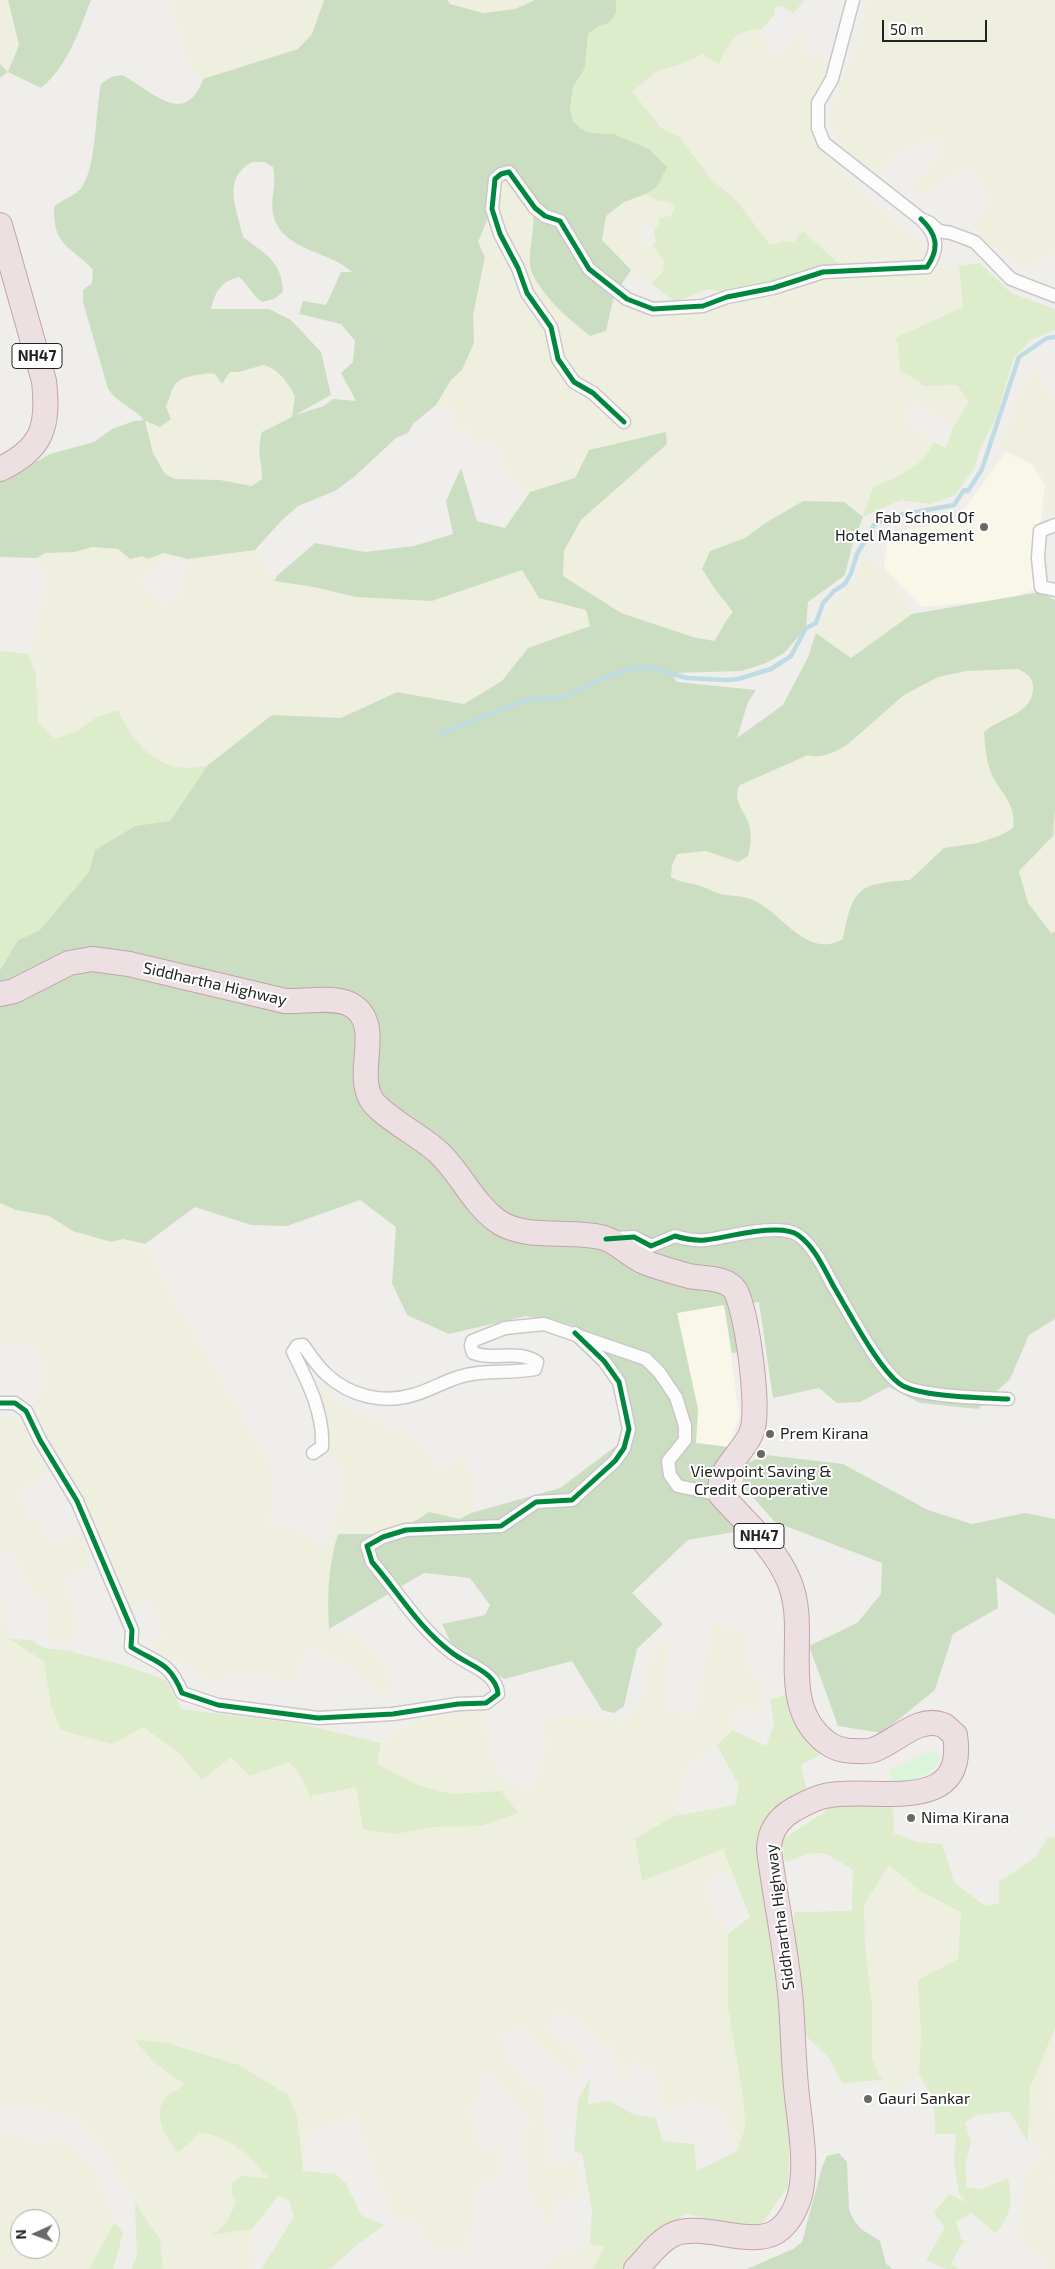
<!DOCTYPE html>
<style>
body{margin:0}
#map{position:relative;width:1055px;height:2269px;overflow:hidden;background:#f0eeeb;font-family:"Exo 2",sans-serif}
canvas{display:block}
.north{position:absolute;left:10px;top:2209px;width:50px;height:50px;box-sizing:border-box;background:#fff;border:1px solid #a7a7a7;border-radius:50%;rotate:268deg;font-size:14px;font-weight:700;line-height:20px;text-align:center;color:#222}
.north::after{content:'';display:block;margin:auto;width:18px;height:22px;background:#6a6968;clip-path:polygon(50% 0,100% 100%,50% 72%,0 100%)}
.scale{position:absolute;left:882px;top:20px;width:105px;height:22px;box-sizing:border-box;border:2px solid #222;border-top:0;padding-left:6px;font-size:15px;line-height:18px;white-space:nowrap;color:#222;-webkit-text-stroke:4px #fff;paint-order:stroke}
</style>
<div id="map">
<canvas width="1055" height="2269"></canvas>
<div class="north">N</div>
<div class="scale">50 m</div>
</div>
<script>
const ctx = document.querySelector('canvas').getContext('2d');
ctx.lineJoin = 'round';
function paint(path, color) { ctx.fillStyle = color; ctx.fill(path, 'evenodd'); }
function strokePath(path, color, width, dash) { ctx.strokeStyle = color; ctx.lineWidth = width; ctx.lineCap = dash ? 'butt' : 'round'; ctx.setLineDash(dash || []); ctx.stroke(path); }
function write(font, color, halo, rows, align = 'center') {
  ctx.font = font + ' "Exo 2",sans-serif'; ctx.lineWidth = 4; ctx.setLineDash([]); ctx.textBaseline = 'middle'; ctx.strokeStyle = halo; ctx.fillStyle = color; for (const [text, x, y, turn = 0] of rows) {
    ctx.save(); ctx.translate(x, y); ctx.rotate((+turn || 0) * Math.PI / 180); ctx.textAlign = isNaN(turn) ? turn : align; if (halo) ctx.strokeText(text, 0, 0); ctx.fillText(text, 0, 0); ctx.restore();
  }
}
paint(new Path2D(`
 M1006 452 1033 465 1045 486 1040 531 1032 544 1041 587 1008 599 922 607 884 568 888 533 955 522Z
 M724 1304 739 1415 729 1447 696 1444 698 1409 677 1313Z`), '#f8f7e8');
paint(new Path2D(`
 M0 0H8L19 45 8 72 0 64Z
 M170 0H324L312 34 298 49 203 79 189 69Z
 M447 0H535L515 9 483 13 450 4Z
 M867 0H1055V251L1040 262 1020 265 980 238 973 223 993 204 973 170 954 174 920 195 910 186 946 150 935 137 902 149 876 173 842 147 828 122 841 82 859 42Z
 M747 29H762L760 34 774 54 782 55 798 36 806 40 805 52 831 60 821 87 819 146 827 159 838 169 845 178 916 239 926 254 911 260 871 259 840 265 809 238H798L794 242 784 241 770 245 736 200 711 179 679 137 660 127 632 91 657 71 681 64 703 54 719 65 729 43Z
 M498 169 509 178 534 212 530 248 532 273 606 331 614 296 652 318 704 312 724 302 756 295 759 298 767 295 773 296 788 287 843 273H896L959 266 963 307 895 338 898 344 900 370 920 382 923 386 957 385 969 401 953 427 918 403 908 407 906 417 911 427 934 442 921 462 907 473 873 487 863 517 844 502 803 501 767 522 745 538 710 551 715 589 733 612 726 619 725 627 714 641 693 637 621 613 563 576 564 551 581 520 667 444 589 450 575 479 530 492 510 475 501 460 497 442 477 444 469 428 459 431 454 425V408L436 405 451 380 462 370 474 343 473 315 485 257 478 242 490 213Z
 M646 194 658 201 670 202 675 207 671 216 665 218 654 231 647 222 638 227 647 247 653 245 664 261 663 272 651 283 635 279 631 270 601 240 606 216 624 202Z
 M263 365 271 366 288 383 295 396 292 417 262 432 258 444V456L262 468V480L252 486 220 480 175 479 164 474 153 453 144 420 160 427 171 413 166 407 174 385 180 378 208 373 239 372Z
 M1035 368 1055 404V509L1044 520 1048 486 1036 464 1007 450 998 448 1013 417 1021 389Z
 M92 547 118 549 130 559 142 556 148 559 163 553 167 559 140 579 145 591 165 604 178 598 188 559 255 550 274 581 432 601 522 570 539 598 586 611 590 626 528 648 502 681 464 704 397 692 341 718 272 715 208 765 185 768 161 762 143 748 127 730 118 710 97 717 77 731 55 739 38 722 36 675 28 654 38 623 48 575 37 558 45 553 75 552Z
 M864 556 891 576 912 614 851 658 816 633 831 605 855 578Z
 M1018 669 1026 673 1032 680 1033 691 1030 701 1024 709 1015 715 993 724 985 755 993 777 1007 796 1015 817 1013 828 1001 835 978 843 955 845 910 880 876 883 853 903 843 939 834 945H823L812 942 782 923 756 901 745 897 723 895 702 886 680 883 671 876 672 865 677 854 706 851 738 862 748 822 737 801 736 790 740 785 808 755 847 745 903 695 938 677 966 671Z
 M1055 809V932L1051 933 1028 903 1019 871 1053 836Z
 M0 1203 16 1210 49 1216 73 1231 110 1242 123 1239 145 1244 186 1323 215 1369 274 1473 269 1527 296 1530 325 1547 343 1492 344 1471 328 1454 330 1425 312 1382 345 1407 409 1436 442 1472 463 1456 476 1490 471 1513 460 1519 429 1512 409 1525 379 1534H338L331 1556V1570L327 1600 329 1629 359 1637 381 1659 394 1691H379L342 1661 305 1647 295 1681 240 1671 215 1681 150 1645 163 1638 152 1600 134 1606 97 1527 35 1406 49 1374 33 1345 0 1343Z
 M16 1416 47 1474 18 1492 28 1519 37 1518 49 1542 81 1535 91 1569 62 1578 78 1616 72 1642 49 1640 47 1601 32 1594 12 1549 0 1556V1417Z
 M0 1593 10 1639 44 1662 51 1706 112 1744 142 1727 179 1753 202 1780 231 1757 251 1776 289 1762 301 1776 310 1796 356 1787 363 1830 395 1834 435 1827 481 1826 501 1792 452 1794 418 1785 377 1764 381 1743 417 1721 480 1710 497 1769 508 1783 533 1789 548 1745 542 1722 550 1718 591 1714 624 1723 642 1698 652 1656 670 1639 664 1710 695 1717 712 1624 742 1629 747 1666 763 1688 766 1710 735 1709 732 1730 717 1745 692 1762 684 1775 674 1816 668 1820 723 1848 734 1879 720 1870 702 1886 728 1934V2008L744 2103 745 2129 737 2151 727 2116 706 2105 691 2101 662 2109 657 2072 633 2060 623 2078 613 2044 601 2046 594 2030 557 2010 547 2030 583 2059 577 2075 562 2066 533 2037 519 2027 500 2037 508 2058 528 2086 541 2083 550 2166 577 2160 582 2196 555 2201 553 2226 536 2208 527 2186 528 2169 524 2138 532 2125 491 2072 479 2081 484 2098 467 2106 482 2152 500 2145 499 2180 479 2179 467 2250H439L429 2246 418 2223 395 2219 355 2115 308 2133 303 2171 297 2116 288 2095 239 2065 167 2043 136 2039 145 2054 171 2076 186 2084 164 2099 191 2142 199 2131 218 2135 233 2143 254 2160 268 2179 242 2176 232 2194 236 2202 229 2219 213 2235 252 2229 255 2262 250 2269H163L160 2239 135 2203 100 2143 73 2114 0 2102Z
 M889 1865 922 1892 961 1912 958 1959 921 2034 919 2075 890 2095 872 2060V2006L865 1945 864 1905Z
 M1054 2026 1055 2269H1043L1047 2262 1018 2240 1026 2170 1043 2155 1041 2147 1028 2142 1030 2088Z
 M0 2129 35 2144 53 2140 72 2145 94 2168 115 2222 89 2269H0ZM20 2219H50V2249H20Z
 M590 2244 605 2246 593 2269H541L559 2254Z`), '#efefdf');
paint(new Path2D(`
 M616 0H805L793 13 781 6 775 7V14L762 29C735 29 728 43 719 65L703 54 681 64 657 71 632 91 660 127 679 137 711 179 736 200 770 245 784 241 794 242 803 231 840 265 818 267 783 280 736 290 718 291 709 289 675 302 651 283 663 272 664 261 653 245 656 242 654 231 659 225V218L671 216 675 207 670 202 658 201 646 194 657 187 649 149 614 134 592 133 581 129 573 121 570 110 573 87 585 68 588 33 616 13Z
 M980 263 1011 293 1055 309V330L1031 340 1014 357 997 415 980 449 975 467 955 495 931 504 901 500 863 517 873 487C899 476 921 469 934 442L946 448 953 427 969 402 957 385 923 386 920 382 900 370 898 344 895 338 963 307 959 266Z
 M0 651 28 654 36 675 38 722 55 739 77 731 97 717 118 710C130 738 152 766 185 768 192 768 201 766 208 765L170 822 135 826 95 850 89 872 39 931 18 940 0 970Z
 M10 1639 31 1640 44 1648 69 1651 126 1666 166 1680 181 1709 301 1724 381 1743 377 1764 418 1785 452 1794 501 1791 518 1813 481 1826 435 1827 395 1834 363 1830 356 1787 310 1796 301 1776 289 1762 250 1776 231 1757 202 1780 179 1753 143 1727 112 1744 61 1730 51 1706 44 1662Z
 M792 1692 823 1753 801 1765 808 1796 778 1808 779 1960 790 2115 788 2186 761 2226 720 2221 686 2214 646 2242 621 2269H593L605 2246 590 2244 592 2210 582 2154 574 2151 578 2099 590 2079 588 2104 610 2101 634 2115 656 2118 662 2141 694 2144 697 2171 737 2151 745 2129 744 2103 728 2008V1934L750 1917 723 1849 642 1881 635 1839 674 1816 735 1805 739 1786 717 1745 732 1730 766 1746 774 1724 770 1700Z
 M891 1798 894 1820 892 1842 894 1833 917 1842 942 1844 954 1882 985 1906 999 1903V1882L1036 1857 1047 1838 1055 1837V2027L1030 2088 1028 2142 1009 2111 974 2116 965 2123 971 2142 965 2166 967 2188 980 2189 1008 2179C1014 2201 1010 2216 996 2233L971 2213 956 2222 961 2239 965 2242 961 2245 951 2264 959 2269H946L926 2260 945 2228 934 2213 949 2194 968 2203 959 2194 954 2164 956 2134H935V2120L931 2094 919 2075 921 2034 918 1980 958 1959 961 1912 922 1892 889 1865 864 1905 865 1945 872 2006V2060L882 2080 842 2083 829 2058 802 2032 795 1959 794 1912 852 1911 853 1870C819 1849 824 1849 785 1862L782 1840 844 1799Z
 M135 2039 167 2043 239 2065 288 2095 297 2116 303 2171 335 2174 346 2183 361 2215 384 2225 357 2245 330 2269H261L294 2217 289 2200 278 2196 252 2229 211 2235C225 2228 230 2217 236 2202L232 2194V2183L242 2176 268 2178C249 2154 230 2137 199 2132L191 2142 178 2152C167 2139 153 2118 163 2101 167 2094 180 2089 185 2084 165 2072 148 2059 135 2039Z
 M135 2203 160 2239 163 2269H131L137 2257Z
 M115 2222 123 2233 113 2269H89Z`), '#ddeccb');
paint(new Path2D(`
 M8 0H91C79 31 68 66 41 88L8 72 0 78V64L8 72 19 45Z
 M324 0H447L450 4 483 13 515 9 535 0H616V13L609 23 598 26 588 34 585 68 573 87 570 110 573 121 581 129 592 133 614 134 649 149 667 167 657 187 646 194 624 202 606 216 602 240 631 270 614 296 606 331 590 336C569 319 545 299 533 275 524 258 538 224 532 210 525 194 510 182 498 169L490 213 478 242 485 257 473 315 474 343 462 370 451 380 436 405 414 423 408 433 396 438 354 477 335 491 298 506 280 522 255 550 188 559 163 553 148 559 142 556 130 559 118 549 92 547 75 552 45 553 37 558 0 557V478L20 471 50 454 94 442 112 429 134 421 144 420C133 407 118 404 108 389L83 302V290L92 283 93 270C71 245 53 248 54 207 62 199 76 196 82 187 97 164 95 111 101 84L111 77 122 75C150 89 185 130 203 79L298 49 312 34ZM252 162H264L273 167C277 183 270 199 273 214 282 252 329 250 352 272H341L326 305 303 301 299 314 341 324 355 341 353 362 341 373 356 401 333 399 324 406 295 415 331 395 321 352 291 320 269 309H211C215 292 221 281 239 277 249 285 252 295 262 302L274 299 283 292C282 261 265 254 243 237 237 209 221 179 252 162ZM263 365C278 368 288 383 295 396L292 417 262 432C256 449 262 462 262 479L252 486 220 480 175 479 165 474 153 453 145 421 160 427 171 419 166 407C174 385 172 380 196 375 203 374 208 373 215 374L222 384 230 372H239Z
 M666 432 667 444 581 520 564 551 563 576 621 613 693 637 714 641C722 631 725 620 733 612L715 589 702 569 710 551 745 538 767 522 803 501 844 502 863 517 852 546 845 575 808 602 806 628 784 653 766 663 742 671 671 673 677 682 756 690 748 702 737 738 783 705 808 657 816 633 851 658 912 614 1040 592 1055 600V809L1053 836 1019 871 1028 903 1051 933 1055 932V1319L1029 1335 1010 1379 978 1409 920 1403 889 1387 860 1402 837 1403 819 1388 773 1398 759 1302 742 1305 744 1352 732 1353 724 1305 677 1313 698 1409 696 1443 729 1447 720 1481 741 1522 734 1532 688 1540 632 1593 663 1624 637 1649 624 1706 614 1713 602 1710 572 1661 504 1679 452 1645 442 1624 485 1615 490 1605 470 1578 424 1573 329 1629C327 1597 328 1565 338 1534H379L409 1525 429 1512 460 1519 471 1513 560 1488 632 1434 622 1379 572 1325 526 1316 449 1334 407 1315 392 1283 396 1227 360 1200 287 1226 251 1225 195 1207 145 1244 123 1239 111 1242 73 1231 49 1216 16 1210 0 1203V970L18 940 39 931 89 872 95 850 135 826 170 821 208 765 272 715 341 718 397 692 464 704 502 681 528 648 590 626 586 610 539 598 522 570 432 601 356 597 314 587 274 581 278 575 315 543 365 552 414 546 453 534 446 501 461 468 477 521 505 528 530 492 575 478 589 450ZM1018 669C1026 673 1032 676 1033 685 1035 715 1001 716 984 732 985 748 986 761 992 775 1001 794 1017 804 1013 828L1001 835 978 843 944 848 910 880C859 884 853 886 843 939 808 960 783 914 755 901 745 896 735 896 725 895 717 894 710 889 703 887 691 882 683 884 671 877L672 865 677 854 706 851 738 862 748 856C751 845 752 836 749 825 745 811 731 799 740 785L808 755C821 759 836 752 847 745L904 695 938 677 966 671Z
 M766 1455 843 1464 928 1510 972 1524 1025 1513 1055 1519V1615L996 1577 998 1608 953 1634 935 1690 882 1733 838 1726 809 1646 857 1623 881 1594 882 1563 775 1522 742 1485 745 1464Z
 M839 2153 847 2162 849 2210 854 2220 861 2229 880 2241 886 2264 893 2269H747L793 2249 802 2242 822 2167 827 2156Z`), '#cbdec1');
paint(new Path2D(`
 M932 1751 941 1756C935 1776 911 1780 892 1785L890 1770Z`), '#daf5da');
strokePath(new Path2D(`
 M441 733 521 702 535 699 561 698 613 674 638 668H651L687 678 726 680 738 679 771 669 791 656 806 628 816 623 823 603 834 591 845 584 851 573 857 554 874 525 888 517 954 505 964 490 968 491 982 469 1019 357 1047 338 1055 337`), '#bfdbe3', 4.5);
const street = new Path2D(`
 M853 0 832 79 818 103V128L824 143 921 219 930 223 939 231 951 233 975 242 1011 279 1055 296
 M624 422 593 393 574 382 558 359 551 327 527 293 518 268 500 234 492 209 495 179 501 174 509 172 535 208 545 216 560 221 589 269 627 299 653 309 703 306 727 297 773 288 823 272 927 267C940 248 937 234 921 219
 M1055 525 1040 531 1038 558 1041 587 1055 590
 M611 1238 634 1237 651 1246 675 1236C685 1239 694 1241 705 1240 726 1238 780 1222 798 1235 815 1247 824 1269 834 1287 849 1312 878 1368 900 1384 917 1397 985 1398 1008 1399
 M0 1403H15L26 1411 40 1440 77 1501 132 1630 131 1647C158 1664 169 1661 182 1693L218 1705 318 1718 393 1714 458 1704 486 1703 498 1694C497 1672 467 1665 451 1652 419 1628 398 1592 372 1562L367 1546 383 1537 406 1530 501 1526 536 1502 572 1500 615 1461 624 1448 629 1429 619 1382 604 1361 575 1333
 M313 1453 322 1447C324 1413 308 1382 293 1352L297 1346 303 1345C310 1355 318 1367 327 1375 350 1396 383 1404 413 1395 428 1391 443 1382 459 1377 484 1369 510 1374 535 1369L537 1362C518 1349 494 1361 473 1353L471 1346 472 1341 505 1328 544 1324 646 1359 659 1372 676 1397 685 1426V1440L668 1461 670 1475 678 1486 721 1495`);
const highway = new Path2D(`
 M0 225 44 381C49 426 43 449 0 469
 M0 994 14 991 69 963 92 959 129 964 285 1001C304 1002 338 995 353 1006 383 1026 355 1071 371 1099 381 1116 421 1136 438 1152 460 1172 472 1202 496 1220 523 1241 571 1229 604 1238 618 1242 629 1255 642 1261 656 1267 675 1272 689 1276 704 1279 726 1277 735 1290 747 1311 760 1408 752 1431 745 1453 715 1470 721 1495 745 1522 775 1547 789 1581 811 1632 775 1703 826 1742 835 1749 844 1751 854 1751 861 1751 868 1752 873 1750 895 1743 918 1715 943 1725 947 1727 951 1732 955 1735 968 1819 870 1785 825 1796 814 1798 802 1805 793 1810 778 1819 769 1832 769 1850 775 1897 785 1944 790 1992 793 2023 793 2055 796 2086 799 2122 808 2160 800 2195 796 2209 788 2224 776 2232 750 2248 701 2221 672 2235 658 2242 647 2258 636 2269`);
strokePath(street, '#c9c8c7', 15);
strokePath(highway, '#c5a2ac', 26);
strokePath(street, '#fdfcfc', 12);
strokePath(highway, '#ece0e2', 24);
strokePath(new Path2D(`
 M624 422 593 393 574 382 558 359 551 327 527 293 518 268 500 234 492 209 495 179 501 174 509 172 535 208 545 216 560 221 589 269 627 299 653 309 703 306 727 297 773 288 823 272 927 267C940 248 937 234 921 219
 M606 1239 634 1237 651 1246 675 1236C685 1239 694 1241 705 1240 726 1238 780 1222 798 1235 815 1247 824 1269 834 1287 849 1312 878 1368 900 1384 917 1397 985 1398 1008 1399
 M0 1403H15L26 1411 40 1440 77 1501 132 1630 131 1647C158 1664 169 1661 182 1693L218 1705 318 1718 393 1714 458 1704 486 1703 498 1694C497 1672 467 1665 451 1652 419 1628 398 1592 372 1562L367 1546 383 1537 406 1530 501 1526 536 1502 572 1500 615 1461 624 1448 629 1429 619 1382 604 1361 575 1333`), '#00873e', 5);
for (const [x, y, r, color] of [
 [984,527,5,"#6a6968"],
 [770,1434,5,"#6a6968"],
 [761,1454,5,"#6a6968"],
 [911,1818,5,"#6a6968"],
 [868,2099,5,"#6a6968"]
]) { const dot = new Path2D(); dot.arc(x, y, r, 0, 2 * Math.PI); ctx.fillStyle = color; ctx.fill(dot); strokePath(dot, '#fff', 2); }
for (const [x, y, w] of [
 [37,356,50],
 [759,1536,50]
]) { const box = new Path2D(); box.roundRect(x - w / 2, y - 12.5, w, 25, 4); ctx.fillStyle = '#fff'; ctx.fill(box); strokePath(box, '#222', 1); }
write('bold 15px', '#222', null, [
 ["NH47",37,356],
 ["NH47",759,1536]
]);
write('16px', '#222', '#fff', [
 ["Fab School Of",974,518,"right"],
 ["Hotel Management",974,536,"right"],
 ["Prem Kirana",780,1434],
 ["Viewpoint Saving &",761,1472,"center"],
 ["Credit Cooperative",761,1490,"center"],
 ["Nima Kirana",921,1818],
 ["Gauri Sankar",878,2099]
], 'left');
write('16px', '#222', '#fff', [
 ["Siddhartha Highway",215,984,13],
 ["Siddhartha Highway",780,1917,-97]
]);
</script>
